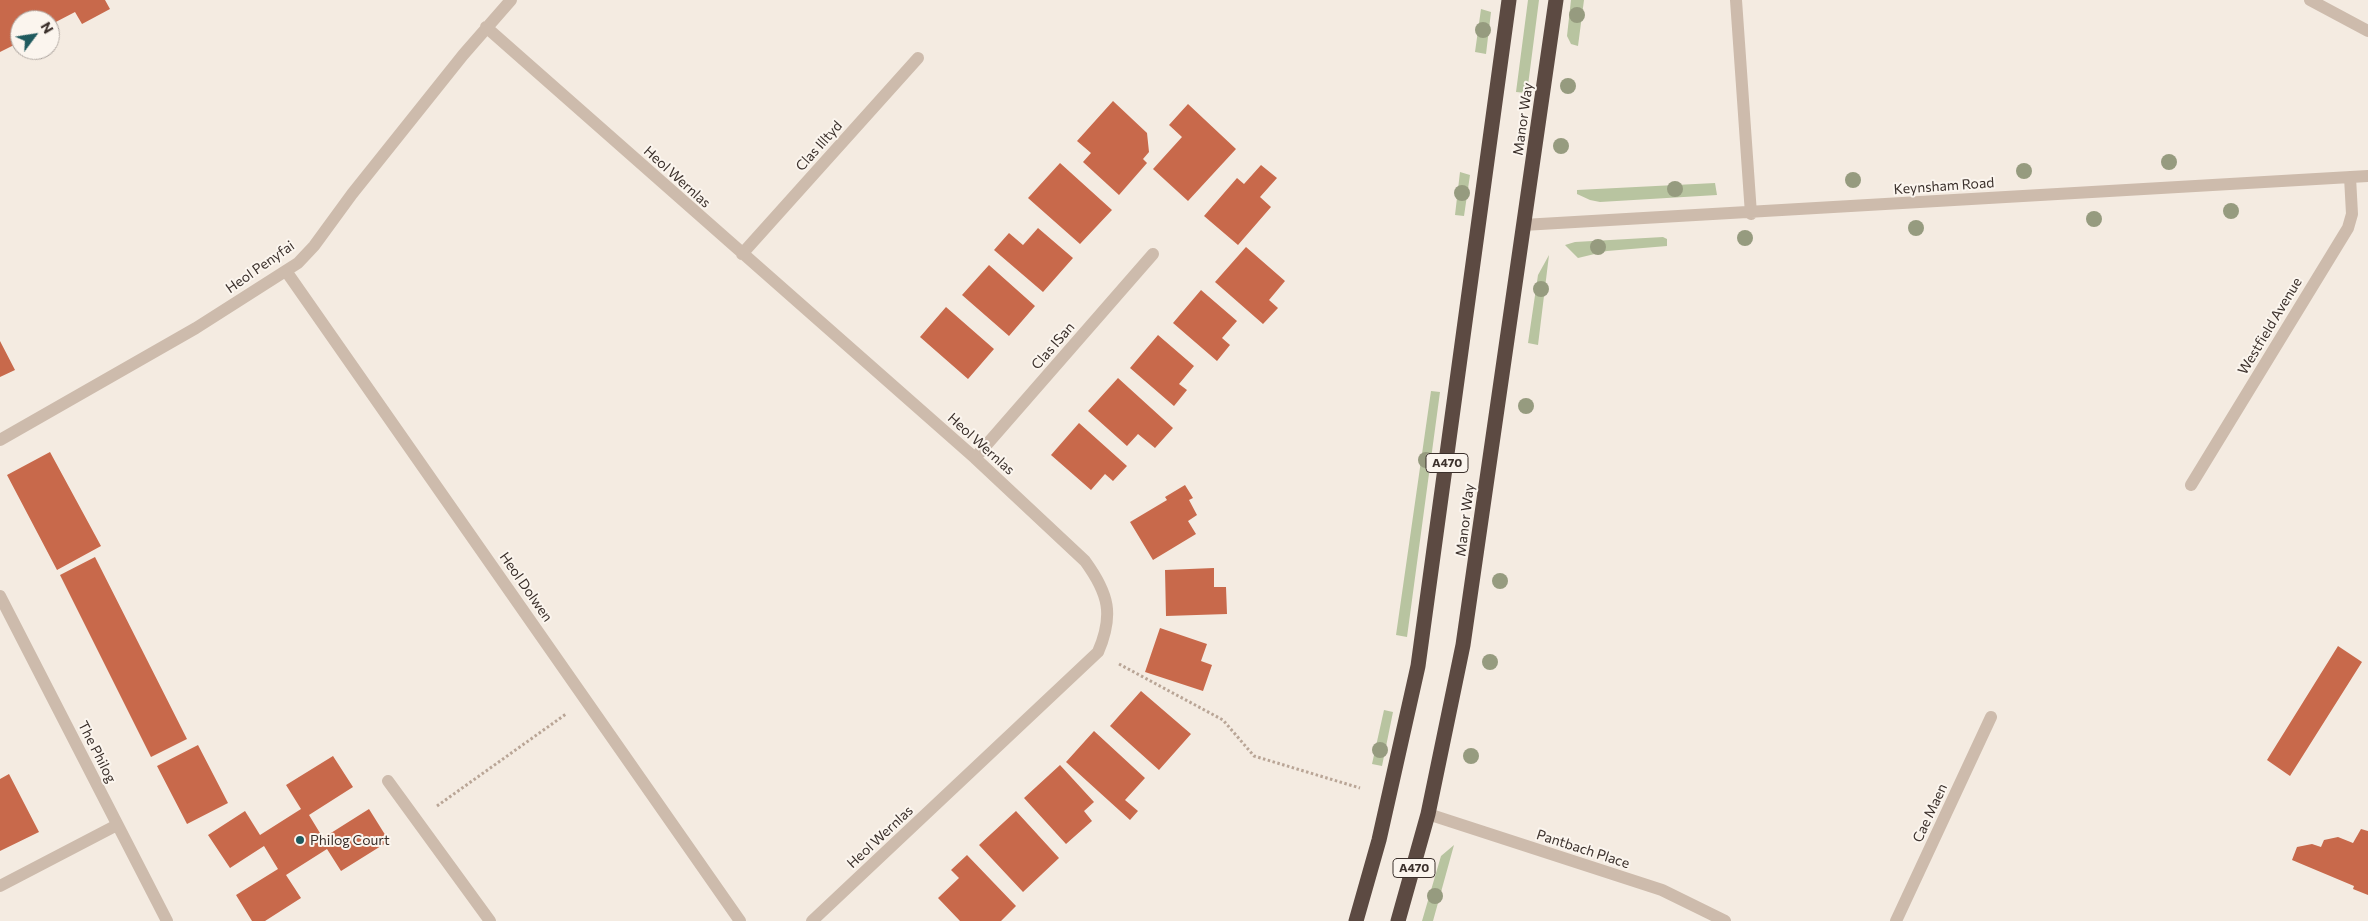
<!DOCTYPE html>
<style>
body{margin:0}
#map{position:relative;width:2368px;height:921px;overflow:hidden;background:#f4ebe1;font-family:Commissioner,sans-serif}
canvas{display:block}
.north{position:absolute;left:10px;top:10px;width:50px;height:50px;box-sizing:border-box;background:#fbf5ee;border:1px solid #aea6a0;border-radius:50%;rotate:59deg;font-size:14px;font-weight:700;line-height:20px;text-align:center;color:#3b302b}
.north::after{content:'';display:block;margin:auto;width:18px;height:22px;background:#1f5a5e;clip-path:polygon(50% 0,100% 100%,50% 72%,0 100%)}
</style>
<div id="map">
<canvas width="2368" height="921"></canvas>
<div class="north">N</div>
</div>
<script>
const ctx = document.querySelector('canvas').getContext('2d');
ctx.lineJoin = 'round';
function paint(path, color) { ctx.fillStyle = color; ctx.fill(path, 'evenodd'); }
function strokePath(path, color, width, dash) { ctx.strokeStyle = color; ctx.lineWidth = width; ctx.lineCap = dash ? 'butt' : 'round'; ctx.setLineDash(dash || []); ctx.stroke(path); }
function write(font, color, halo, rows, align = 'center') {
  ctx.font = font + ' Commissioner,sans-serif'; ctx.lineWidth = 4; ctx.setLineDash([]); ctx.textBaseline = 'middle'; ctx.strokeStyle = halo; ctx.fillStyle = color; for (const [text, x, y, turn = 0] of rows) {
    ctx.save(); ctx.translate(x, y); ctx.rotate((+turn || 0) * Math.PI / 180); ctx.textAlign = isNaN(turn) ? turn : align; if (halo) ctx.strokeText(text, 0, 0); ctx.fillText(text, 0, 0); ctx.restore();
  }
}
paint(new Path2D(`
 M1528 0H1539L1527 93 1516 92Z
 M1571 0H1584L1578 46 1571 44 1567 36Z
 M1481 9 1491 12 1486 54 1475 52Z
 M1460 172 1470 175 1464 216 1455 215Z
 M1715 183 1717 195 1600 202 1590 200 1577 194V190Z
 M1663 237 1667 239V246L1607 251 1578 258 1565 245 1575 242Z
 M1549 255 1538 345 1528 343 1538 275Z
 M1431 391 1440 392 1407 637 1396 635Z
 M1384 710 1393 712 1382 766 1372 764Z
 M1454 845 1433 921H1422L1441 856Z`), '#b8c4a0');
paint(new Path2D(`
 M0 0H105L110 9 82 24 75 12 50 25V20H20V42L0 52Z
 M1113 101 1147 133 1149 152 1143 159 1147 163 1119 195 1083 162 1091 153 1077 141Z
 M1188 104 1236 149 1188 201 1153 169 1182 137 1169 125Z
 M1060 163 1112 210 1080 244 1028 198Z
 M1261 165 1277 178 1260 197 1271 207 1238 245 1204 216 1237 178 1244 184Z
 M1038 228 1073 258 1043 292 994 250 1009 233 1023 245Z
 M1246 247 1285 281 1269 300 1278 308 1263 324 1215 282Z
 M989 265 1035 306 1009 336 962 295Z
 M1201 290 1237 321 1222 338 1230 345 1217 361 1173 323Z
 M946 307 994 349 968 379 920 337Z
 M1158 335 1194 366 1179 384 1187 390 1174 406 1130 368Z
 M0 341 15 370 0 377Z
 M1118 378 1173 428 1155 448 1138 434 1127 446 1088 411Z
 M1079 423 1127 466 1113 481 1105 474 1091 490 1051 455Z
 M50 452 101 546 57 570 7 475Z
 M1185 485 1193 498 1189 500 1197 515 1188 521 1196 534 1153 560 1130 522 1167 500 1165 497Z
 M95 557 187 739 151 757 60 575Z
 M1214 568V587H1226L1227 614 1166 616 1165 570Z
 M1160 628 1207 644 1201 661 1212 665 1203 691 1145 672Z
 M2338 646 2362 662 2290 776 2267 760Z
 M1141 691 1191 734 1159 770 1110 726Z
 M1094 731 1145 778 1125 800 1138 811 1130 820 1066 762Z
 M198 745 228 803 187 824 157 766Z
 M333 756 353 787 309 815 323 838 369 809 389 841 341 871 327 849 286 875 301 898 265 921H252L236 895 278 869 264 846 230 868 208 835 245 811 260 835 301 809 286 785Z
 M1060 765 1094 802 1084 811 1092 821 1066 844 1024 798Z
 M9 774 39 832 0 851V779Z
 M1016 811 1059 858 1023 892 979 845Z
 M2361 829 2368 831V895L2353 889 2354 886 2292 860 2297 847 2312 844 2321 847 2324 840 2338 837 2353 843Z
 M967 855 1016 906 1001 921H960L938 898 959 878 951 870Z`), '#c8694b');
strokePath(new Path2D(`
 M1119 664 1223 720 1254 756 1360 788
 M437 806 566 714`), '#b9a596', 3, [2.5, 2.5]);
strokePath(new Path2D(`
 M1736 0 1751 214
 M2310 0 2368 31
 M486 27 975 458 1085 561C1109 594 1114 615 1098 652L812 921
 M1523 225 2368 176
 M742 254 918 58
 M286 271 740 921
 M0 440 196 328 298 263 314 246 352 194 463 55 511 0
 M975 458 1153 254
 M2191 485 2348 228 2352 214 2350 177
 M0 596 167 921
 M388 781 490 921
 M1428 814 1662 890 1725 921
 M0 886 117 825
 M1896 921 1991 717`), '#cdbbac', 12);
strokePath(new Path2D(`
 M1356 921 1379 840 1418 666 1509 0
 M1398 921 1428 814 1463 645 1556 0`), '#5c4a42', 15);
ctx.fillStyle = '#969b7f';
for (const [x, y] of [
 [1577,15],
 [1483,30],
 [1568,86],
 [1561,146],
 [2169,162],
 [2024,171],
 [1853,180],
 [1675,189],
 [1462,193],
 [2231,211],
 [2094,219],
 [1916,228],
 [1745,238],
 [1598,247],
 [1541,289],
 [1526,406],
 [1426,460],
 [1500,581],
 [1490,662],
 [1380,750],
 [1471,756],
 [1435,896]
]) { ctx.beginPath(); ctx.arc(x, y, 8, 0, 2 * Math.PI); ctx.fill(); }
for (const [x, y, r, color] of [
 [300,840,5,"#1f5a5e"]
]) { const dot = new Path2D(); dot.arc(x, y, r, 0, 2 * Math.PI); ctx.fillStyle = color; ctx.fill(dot); strokePath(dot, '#fbf5ee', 2); }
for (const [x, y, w] of [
 [1447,463,42],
 [1414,868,42]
]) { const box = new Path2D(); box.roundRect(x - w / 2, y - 9.5, w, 19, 4); ctx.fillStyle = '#fbf5ee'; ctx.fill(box); strokePath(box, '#3b302b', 1); }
write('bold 12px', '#3b302b', null, [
 ["A470",1447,463],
 ["A470",1414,868]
]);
write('14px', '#3b302b', '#fbf5ee', [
 ["Manor Way",1523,119,-82],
 ["Clas Illtyd",819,146,-48],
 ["Heol Wernlas",677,177,42],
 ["Keynsham Road",1944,186,-4],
 ["Heol Penyfai",260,267,-35],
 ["Westfield Avenue",2270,326,-59],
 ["Clas ISan",1053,346,-49],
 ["Heol Wernlas",981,444,42],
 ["Manor Way",1465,520,-83],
 ["Heol Dolwen",526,587,55],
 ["The Philog",97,752,63],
 ["Cae Maen",1930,813,-65],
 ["Heol Wernlas",880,837,-43],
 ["Pantbach Place",1583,849,18]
]);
write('14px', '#3b302b', '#fbf5ee', [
 ["Philog Court",310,840]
], 'left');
</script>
